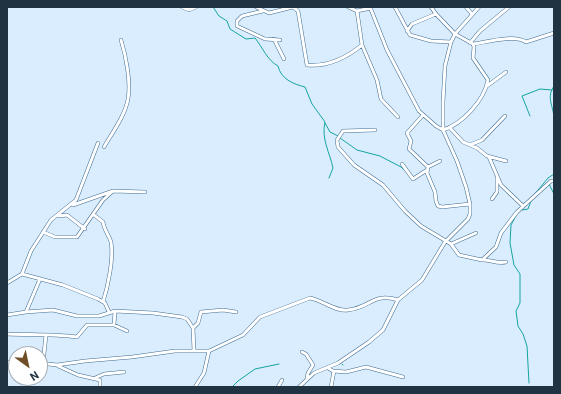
<!DOCTYPE html>
<style>
body{margin:0}
#map{position:relative;width:561px;height:394px;overflow:hidden;background:#daedfe;font-family:Roboto,sans-serif}
canvas{display:block}
.frame{position:absolute;inset:0;border:8px solid #203343;pointer-events:none}
.north{position:absolute;left:8px;top:346px;width:40px;height:40px;box-sizing:border-box;background:#fff;border:1px solid #a6adb4;border-radius:50%;rotate:147deg;font-size:11px;font-weight:700;line-height:16px;text-align:center;color:#203343}
.north::after{content:'';display:block;margin:auto;width:14px;height:18px;background:#724e28;clip-path:polygon(50% 0,100% 100%,50% 72%,0 100%)}
</style>
<div id="map">
<canvas width="561" height="394"></canvas>
<div class="frame"></div>
<div class="north">N</div>
</div>
<script>
const ctx = document.querySelector('canvas').getContext('2d');
ctx.lineJoin = 'round';
function strokePath(path, color, width, dash) { ctx.strokeStyle = color; ctx.lineWidth = width; ctx.lineCap = dash ? 'butt' : 'round'; ctx.setLineDash(dash || []); ctx.stroke(path); }
strokePath(new Path2D(`
 M213 7 219 16 227 21 230 29 246 39 255 38C263 48 267 60 278 66 281 79 293 84 305 87L312 104 325 122C321 139 330 153 333 168L329 178
 M554 86C546 98 553 104 554 118 554 123 554 129 554 134
 M530 116 522 96 540 89 552 90
 M325 123 330 132 338 136
 M340 138 357 150 380 156 401 167 407 172
 M549 184 554 194
 M534 195 548 178 554 174
 M522 210 528 209 531 201
 M517 214 511 225 510 243 514 265 520 274V303L516 311 518 326 523 334 527 346 529 383
 M342 364 343 365
 M232 387 238 381 255 369 279 364`), '#14a49f', 1);
const minor = new Path2D(`
 M182 7 189 10 196 7
 M256 7 269 13 293 7 298 11 307 65C328 67 346 58 362 45L357 11
 M348 7 357 11 371 8
 M370 7 387 50 419 111 436 126 443 130C462 124 484 101 488 80L473 58 474 47 473 44 455 34 436 14
 M395 7 410 35 431 41 451 42
 M466 7 472 14
 M263 11 242 16 237 21V26L265 39 280 40
 M407 31 412 24 436 14 431 7
 M274 39 284 59
 M470 43 480 31 509 7
 M473 44C487 42 514 34 526 42L554 33
 M362 45 377 80 381 99 398 117
 M487 86 506 72
 M423 115 407 133 411 141 409 149 428 167 427 173 435 192 436 201 438 206 442 207 470 204
 M450 128 463 142 477 148 487 156 506 161
 M375 130 343 131 337 140 338 147 354 165 383 185 405 211 421 226 451 244 459 255 482 260 496 247 501 233 517 212 551 181H554
 M470 145 482 140 505 116
 M104 147C112 133 125 116 128 99 131 82 126 56 121 40
 M489 157 501 185 523 206
 M402 164 413 179 427 170
 M428 167 440 161
 M492 199 497 192V177
 M73 205 113 191 145 192
 M94 215 103 222C104 230 109 235 111 242 114 258 108 286 103 302
 M59 216 67 215 85 229
 M43 232 55 237H77L103 200 113 191
 M451 244 476 233
 M483 260C491 260 497 264 506 262
 M22 274 63 285 98 299 105 303 109 312
 M7 283 22 274 31 251 51 220 76 200 98 143
 M115 311 153 313 182 317 187 319 193 328
 M26 312 53 310 77 316H99L115 311 114 325
 M7 315 26 312 40 279
 M7 334C31 335 54 334 77 337L87 325H114L127 331
 M194 351 193 328 198 323 201 312 223 310 236 312
 M302 352 306 354 313 365 308 373 307 378
 M7 362 16 363
 M40 363 57 365 85 361 132 357 175 351H209L243 335 260 317 310 298C322 300 336 312 348 310 371 308 372 292 398 300
 M43 363 46 335
 M58 366 78 375 100 380V387
 M328 368 333 371 346 372 366 367 403 377
 M95 378 104 374 124 372
 M195 387 204 373 209 351
 M278 387 282 380
 M299 387 314 373 338 363 369 342 383 330 398 300 422 280 445 242 468 219 470 214V204L466 187 457 161 443 130V102L445 66 451 42 455 34 479 7
 M331 387 334 371`);
strokePath(minor, '#3f6b90', 4);
strokePath(minor, '#fff', 3);
</script>
